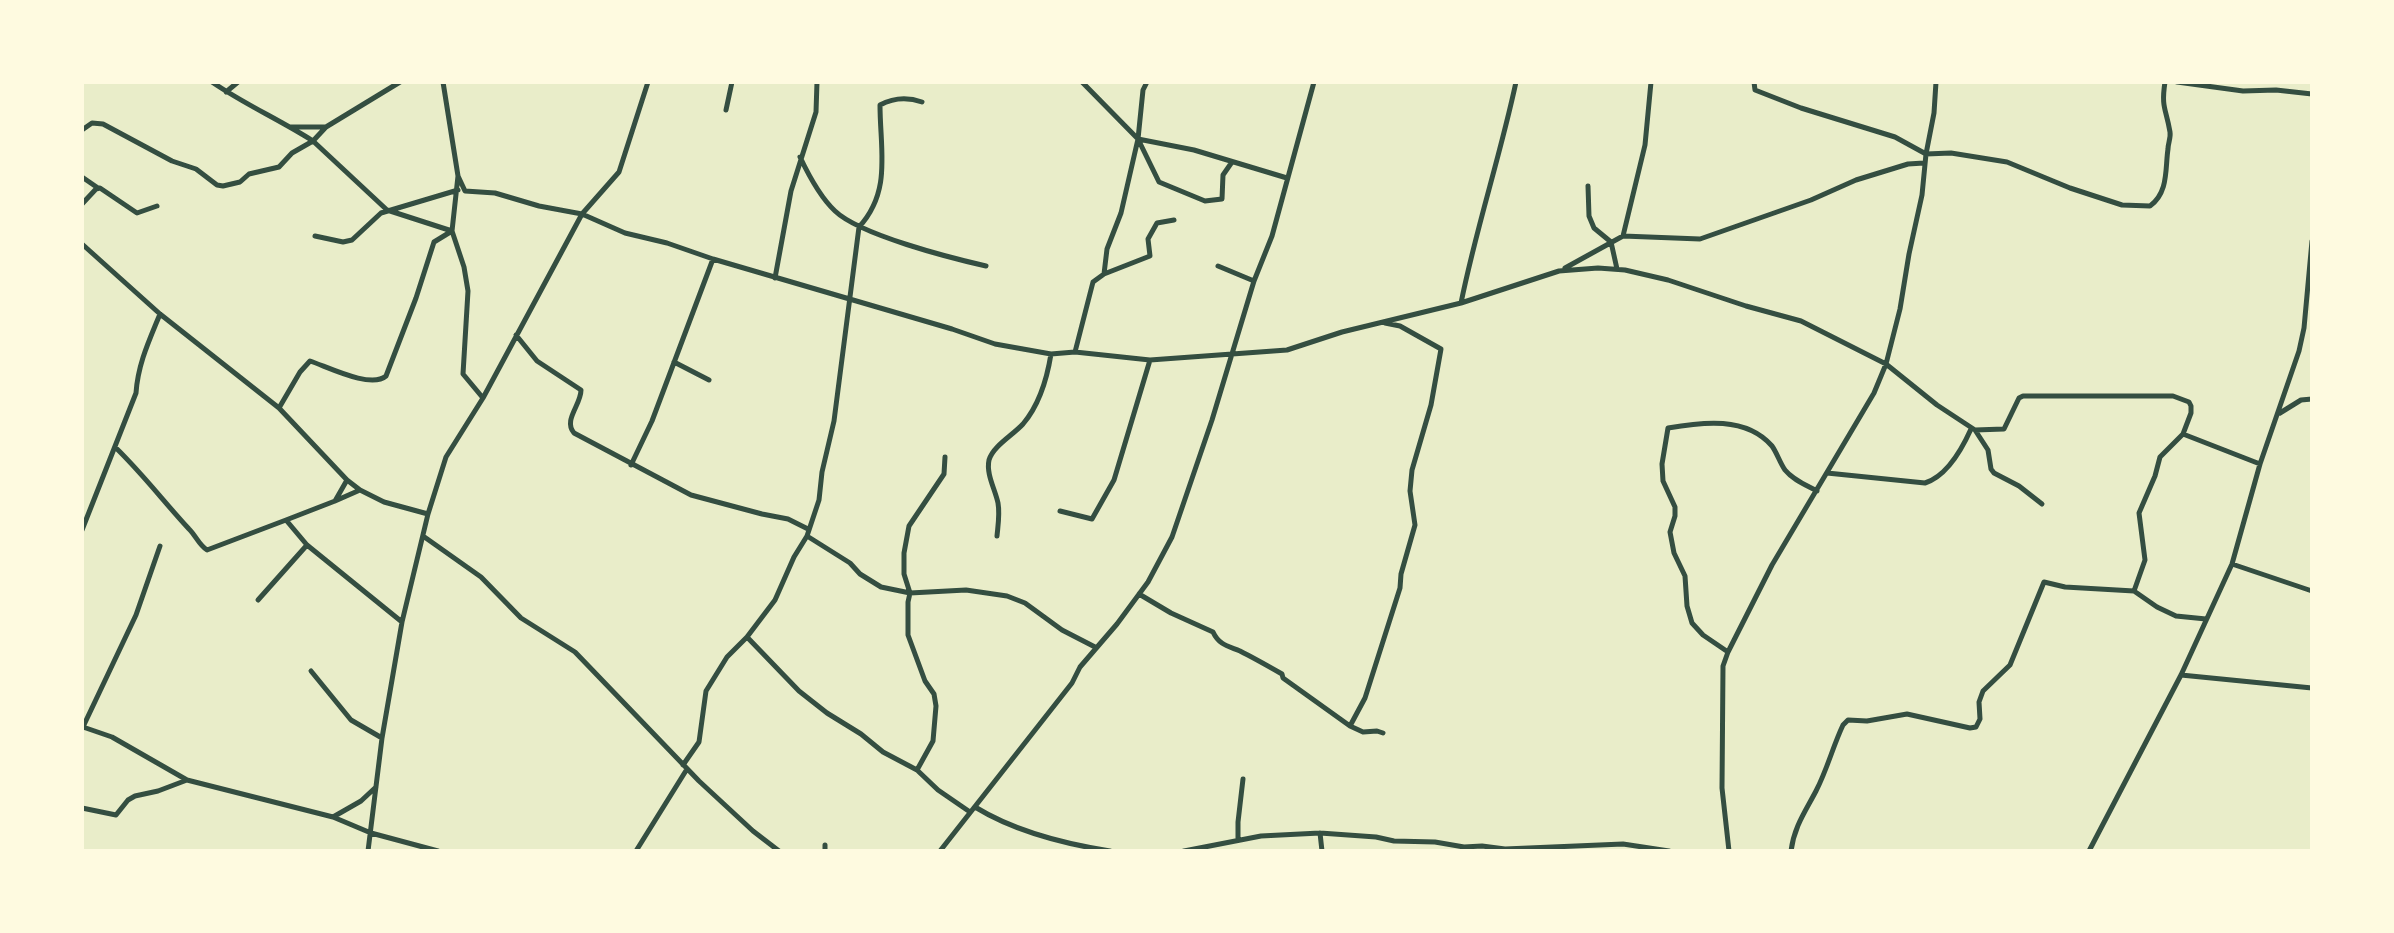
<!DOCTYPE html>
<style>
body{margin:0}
#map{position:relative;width:2394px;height:933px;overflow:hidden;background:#e9edc9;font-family:"PT Sans Narrow",sans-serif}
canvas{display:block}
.frame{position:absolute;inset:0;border:84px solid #fefae0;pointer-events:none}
</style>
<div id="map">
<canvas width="2394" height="933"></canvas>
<div class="frame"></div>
</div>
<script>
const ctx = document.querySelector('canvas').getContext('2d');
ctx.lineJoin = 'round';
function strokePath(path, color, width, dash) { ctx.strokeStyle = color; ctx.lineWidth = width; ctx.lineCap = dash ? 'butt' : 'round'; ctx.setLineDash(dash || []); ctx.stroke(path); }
strokePath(new Path2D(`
 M212 82C244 104 280 120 313 141L326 127 400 82
 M443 82 458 176 452 231 464 267 468 291 463 374 483 398
 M1147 82 1143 90 1138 139 1194 150 1287 178
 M1754 82 1755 90 1801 108 1895 137 1926 154 1951 153 2007 162 2070 188 2122 205 2150 206C2169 192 2165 168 2168 149 2168 143 2171 138 2170 132 2166 108 2161 108 2165 82
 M2177 82 2243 91 2276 90 2312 94
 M226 92 238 82
 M726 110 732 82
 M291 127H326
 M82 130 92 123 103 124 172 161 196 169 217 185 223 186 240 182 249 174 279 167 292 153 313 141 387 210 452 231 434 242 416 298 386 376C371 389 328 367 310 361L300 372 279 408
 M1138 139 1159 182 1205 201 1222 199 1223 175 1232 162
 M800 157C809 176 820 197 835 211 860 235 951 258 986 266
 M458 176 465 191 495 193 539 206 582 214 625 233 667 243 713 259 952 329 995 344 1051 354 1075 352 1150 360 1287 350 1342 332 1461 303 1559 271 1598 268 1625 270 1668 280 1746 306 1801 321 1886 364 1937 405 1975 430 1988 450 1991 469 1994 473 2019 486 2042 504
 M82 177 98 188
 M1588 186 1589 216 1594 228 1611 242 1617 269
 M82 204 96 189 100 188 137 213 157 206
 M315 236 343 242 352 240 381 213 458 190
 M1623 236 1700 239 1811 200 1856 180 1908 164 1924 163
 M82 244 160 314 279 408 347 480 360 490 384 502 428 514
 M1218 266 1254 281
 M1565 268 1623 236 1645 145 1651 82
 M1104 274 1150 256 1148 239 1157 223 1174 220
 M775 278 791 191 816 112 817 82
 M1461 303C1476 228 1500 157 1516 82
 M516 335 537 361 581 390C581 405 563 420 574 433L691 495 762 514 788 519 808 529
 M1075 352 1093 282 1104 274 1107 249 1121 213 1138 139 1082 82
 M674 362 709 380
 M2280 413 2301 400 2312 399
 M1975 430 2004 429 2019 398 2023 396H2173L2189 402 2191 406V413L2183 434 2160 457 2155 476 2139 513 2145 560 2134 591
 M2183 434 2260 464
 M115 447C142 473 164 502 189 529 196 536 199 545 207 550L286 520 307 545 402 622
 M631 465 652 421 713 259
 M1827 473 1925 483C1947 476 1962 449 1971 429
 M347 480 335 501 360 490
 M1060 511 1092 519 1114 480 1150 360
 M286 520 335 501
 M82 530 136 393C138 364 149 341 160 314
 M423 536 481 577 521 618 575 652 699 781 753 831 779 851
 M807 536 819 500 822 472 834 421 859 227C892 191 880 150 880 105 893 98 908 97 922 102
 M997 536C998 525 1000 514 998 503 995 489 986 474 989 460 993 446 1013 435 1023 424 1040 404 1047 379 1051 354
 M2232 564 2312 591
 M1139 594 1171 613 1213 632C1219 645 1228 646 1240 651 1254 658 1268 666 1282 674L1283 678 1350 726 1363 732 1377 731 1383 733
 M258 600 307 545
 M747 637 799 691 827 713 861 734 883 752 917 770 938 790 970 812
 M1728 652 1703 635 1692 623 1687 606 1685 576 1674 553 1670 532 1675 516V507L1663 481 1662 464 1668 428C1702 422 1746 416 1772 446 1777 453 1780 463 1785 470 1793 480 1806 485 1817 491
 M311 671 351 720 382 738
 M2181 675 2312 688
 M1350 726 1365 698 1400 588 1401 574 1415 525 1410 491 1412 470 1431 405 1441 349 1400 326 1385 323
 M83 727 112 737 187 780
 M82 729 136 615 160 546
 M683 765 699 742 706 691 727 657 747 637 775 600 794 557 807 536 850 563 860 574 881 587 910 593 966 590 1007 596 1025 603 1062 630 1095 647
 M917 770 933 741 936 706 934 694 925 681 908 635V602L910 593 904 574V553L909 526 944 474 945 457
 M975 807C1014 831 1065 844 1110 851
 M82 808 116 815 128 800 135 796 158 791 187 780 333 817 371 833 438 851
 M333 817 361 801 376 787
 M1320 833 1322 851
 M1238 840V822L1243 779
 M368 851 382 738 402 622 428 514 446 457 483 398 582 214 619 172 648 82
 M636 851 687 769
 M825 851V845
 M940 851 1072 683 1080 667 1117 624 1148 582 1172 537 1212 420 1254 281 1272 236 1314 82
 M1184 851 1261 836 1320 833 1376 837 1394 841 1435 842 1464 847 1482 846 1505 849 1623 844 1669 851
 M1729 851 1722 788 1723 666 1728 652 1772 565 1874 393 1886 364 1900 309 1909 254 1922 195 1926 154 1934 113 1936 82
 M1791 851C1794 827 1805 812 1816 791 1827 770 1833 746 1843 725L1848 720 1867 721 1907 714 1970 728 1976 727 1980 719 1979 702 1983 691 2010 665 2044 582 2065 587 2134 591 2157 607 2176 616 2206 619
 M2089 851 2181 675 2232 564 2260 464 2299 351 2304 328 2312 241`), '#344e41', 5);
</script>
